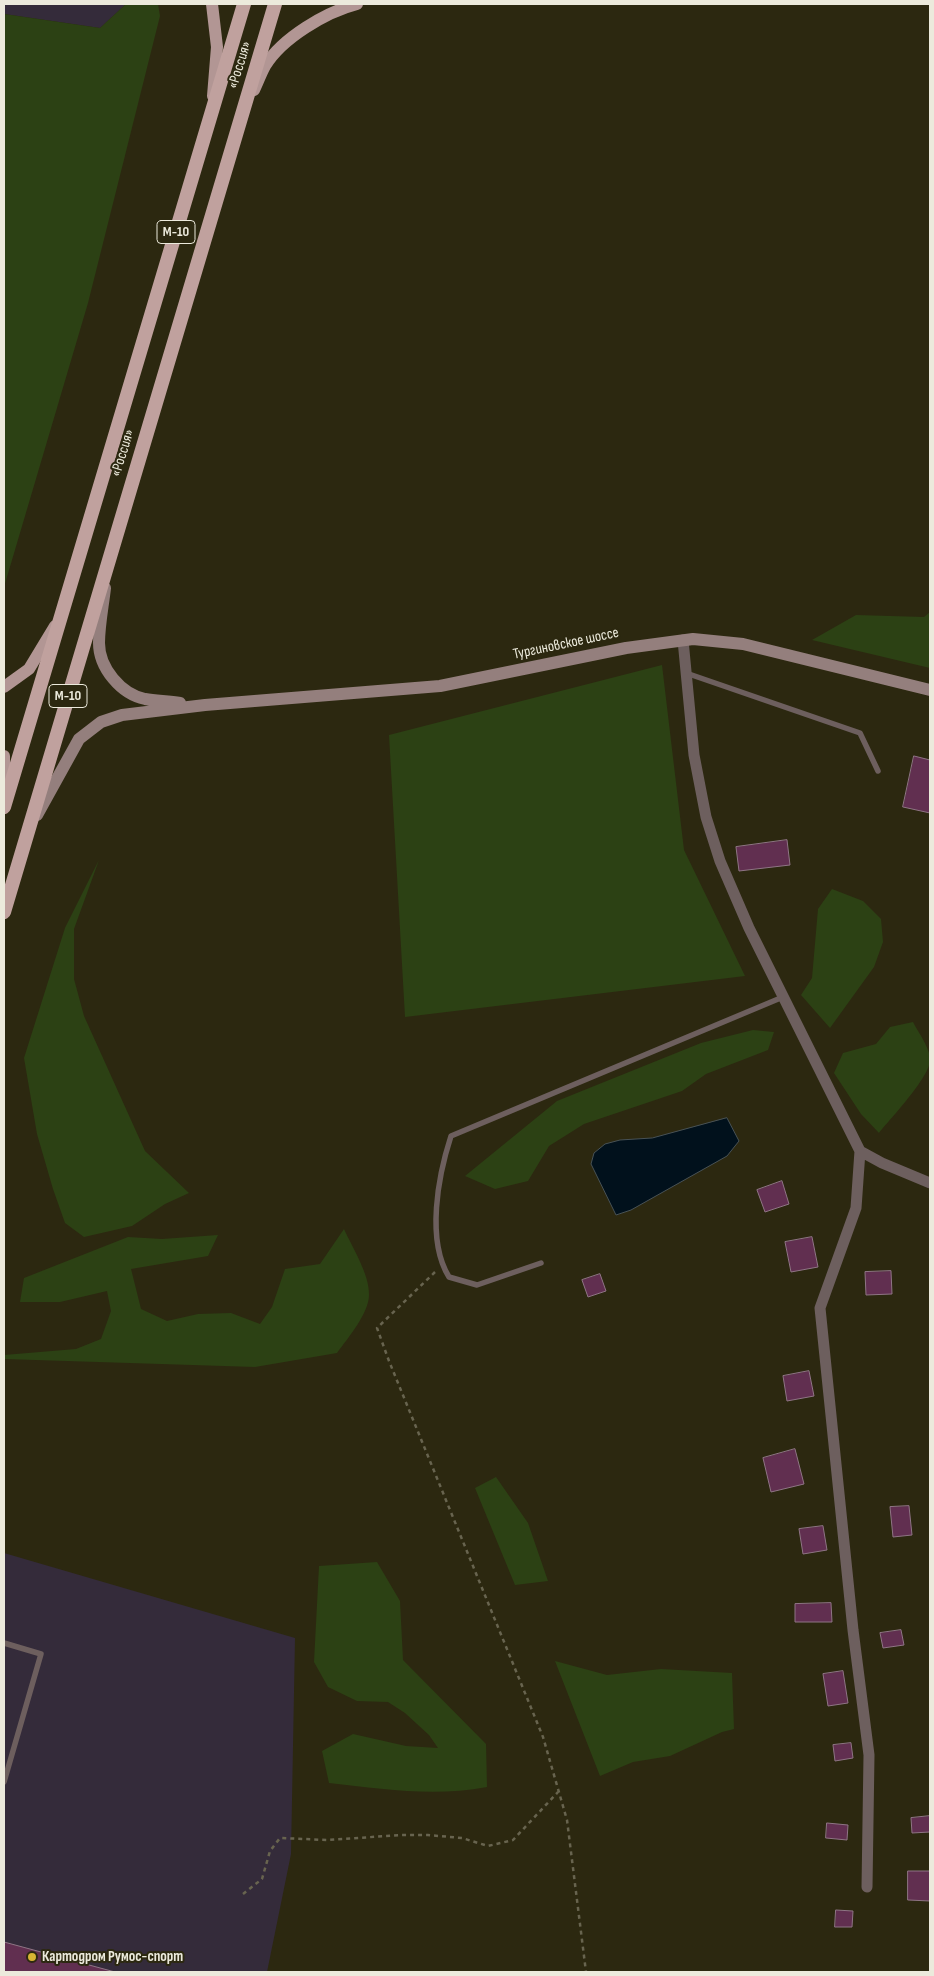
<!DOCTYPE html>
<meta charset="utf-8">
<style>
body{margin:0}
#map{position:relative;width:934px;height:1976px;overflow:hidden;background:#2c2810;font-family:"Sofia Sans Condensed",sans-serif}
canvas{display:block}
.frame{position:absolute;inset:0;border:5px solid #eceadc;pointer-events:none}
</style>
<div id="map">
<canvas width="934" height="1976"></canvas>
<div class="frame"></div>
</div>
<script>
const ctx = document.querySelector('canvas').getContext('2d');
ctx.lineJoin = 'round';
function paint(path, color) { ctx.fillStyle = color; ctx.fill(path, 'evenodd'); }
function strokePath(path, color, width, dash) { ctx.strokeStyle = color; ctx.lineWidth = width; ctx.lineCap = dash ? 'butt' : 'round'; ctx.setLineDash(dash || []); ctx.stroke(path); }
function write(font, color, halo, rows, align = 'center') {
  ctx.font = font + ' "Sofia Sans Condensed",sans-serif'; ctx.lineWidth = 4; ctx.setLineDash([]); ctx.textBaseline = 'middle'; ctx.strokeStyle = halo; ctx.fillStyle = color; for (const [text, x, y, turn = 0] of rows) {
    ctx.save(); ctx.translate(x, y); ctx.rotate((+turn || 0) * Math.PI / 180); ctx.textAlign = isNaN(turn) ? turn : align; if (halo) ctx.strokeText(text, 0, 0); ctx.fillText(text, 0, 0); ctx.restore();
  }
}
paint(new Path2D(`
 M4 4H126L100 28 4 14Z
 M4 1553 295 1638 291 1854 267 1972H4Z`), '#342b3a');
paint(new Path2D(`
 M126 4H158L160 16 88 303 4 587V14L100 28Z
 M930 612V668L812 640 856 615 924 617Z
 M662 665 684 850 745 976 405 1017 389 735Z
 M99 860 74 929V979L84 1016 145 1151 189 1193 165 1204 132 1226 84 1237 65 1223 53 1189 37 1134 24 1058 65 928Z
 M832 889 863 901 881 919 883 942 874 967 830 1028 801 995 812 978 818 909Z
 M913 1022C918 1032 928 1045 930 1057 934 1073 890 1119 879 1133L861 1114 834 1073 843 1053 876 1044 890 1027Z
 M753 1030 774 1032 768 1050 706 1074 682 1091 584 1124 549 1146 528 1181 495 1189 465 1176 557 1101 701 1043Z
 M344 1229C352 1247 370 1275 369 1295 369 1313 348 1338 337 1353L255 1367 4 1359V1355L76 1349 101 1339 111 1311 107 1291 60 1302H20L24 1278 128 1237 162 1239 218 1235 208 1256 131 1269 141 1309 167 1321 198 1314 231 1313 260 1324 272 1307 285 1269 320 1264Z
 M496 1477 528 1523 548 1581 515 1585 475 1488Z
 M377 1562 400 1601 403 1660 486 1744 487 1787C434 1797 382 1789 329 1783L322 1751 353 1734 406 1746 438 1748 429 1735 405 1713 388 1702 357 1701 328 1687 314 1662 319 1566Z
 M555 1661 607 1675 661 1669 732 1673 734 1729 722 1732 670 1756 633 1762 600 1776Z`), '#2c4114');
const water = new Path2D(`
 M727 1118 739 1141 727 1156 631 1210 616 1215 591 1164 594 1153 605 1144 620 1140 652 1138Z`);
paint(water, '#01111c');
strokePath(water, '#485256', 1);
const building = new Path2D(`
 M914 756 930 760V813L903 807Z
 M787 840 790 865 739 871 736 847Z
 M782 1181 789 1204 765 1212 757 1190Z
 M812 1237 818 1267 791 1272 785 1242Z
 M891 1271 892 1294 866 1295 865 1272Z
 M600 1274 606 1291 588 1297 582 1280Z
 M809 1371 814 1396 787 1401 783 1376Z
 M795 1449 804 1484 771 1492 763 1458Z
 M909 1506 912 1535 893 1537 890 1507Z
 M823 1526 827 1550 803 1554 799 1529Z
 M831 1603 832 1622H795V1604Z
 M901 1630 904 1645 883 1648 880 1633Z
 M843 1671 848 1703 828 1706 823 1674Z
 M851 1743 853 1758 835 1761 833 1745Z
 M930 1816V1832L912 1833 911 1818Z
 M827 1823 848 1825 847 1840 826 1838Z
 M908 1871H930V1901L908 1900Z
 M836 1910 853 1911 852 1927H835Z
 M4 1942 115 1972H4Z`);
paint(building, '#612f50');
strokePath(building, '#8f7585', 1);
strokePath(new Path2D(`
 M435 1272 377 1328 389 1361 543 1737 567 1820 586 1972
 M243 1894 262 1879 270 1851 280 1838 327 1840 402 1835H428L462 1838 488 1846 513 1840 558 1792`), '#68644f', 2.5, [4, 4]);
strokePath(new Path2D(`
 M686 673 860 733 878 771
 M541 1263 477 1285 449 1277C426 1240 438 1176 451 1136L783 997
 M4 1643 41 1654 4 1782`), '#6d5f5e', 5.5);
strokePath(new Path2D(`
 M683 640 694 755 706 817 720 861 749 928 860 1151 882 1163 930 1183
 M860 1151 856 1208 820 1308 853 1630 869 1755 867 1887`), '#6d5f5e', 11);
strokePath(new Path2D(`
 M105 588C103 606 99 625 99 643 99 668 121 694 145 699 157 701 169 701 180 703
 M37 815 79 739 101 722 122 715 205 705 440 686 626 648 693 639 743 644 930 690`), '#947f7d', 12);
strokePath(new Path2D(`
 M212 4 217 47 213 96
 M254 90C258 82 261 73 265 66 282 38 326 12 357 4
 M4 687 29 669 55 626
 M4 756V777`), '#b29694', 12);
strokePath(new Path2D(`
 M4 807 244 4
 M4 912 275 4`), '#c0a19e', 14);
for (const [x, y, r, color] of [
 [32,1957,5,"#d8b434"]
]) { const dot = new Path2D(); dot.arc(x, y, r, 0, 2 * Math.PI); ctx.fillStyle = color; ctx.fill(dot); strokePath(dot, '#2c2810', 2); }
for (const [x, y, w] of [
 [176,232,38],
 [68,696,38]
]) { const box = new Path2D(); box.roundRect(x - w / 2, y - 11.5, w, 23, 4); ctx.fillStyle = '#2c2810'; ctx.fill(box); strokePath(box, '#eceadc', 1); }
write('bold 14px', '#eceadc', null, [
 ["М-10",176,232],
 ["М-10",68,696]
]);
write('15px', '#eceadc', '#2c2810', [
 ["«Россия»",240,65,-73],
 ["«Россия»",123,453,-73],
 ["Тургиновское шоссе",566,644,-12]
]);
write('bold 15px', '#eceadc', '#2c2810', [
 ["Картодром Румос-спорт",42,1957]
], 'left');
</script>
